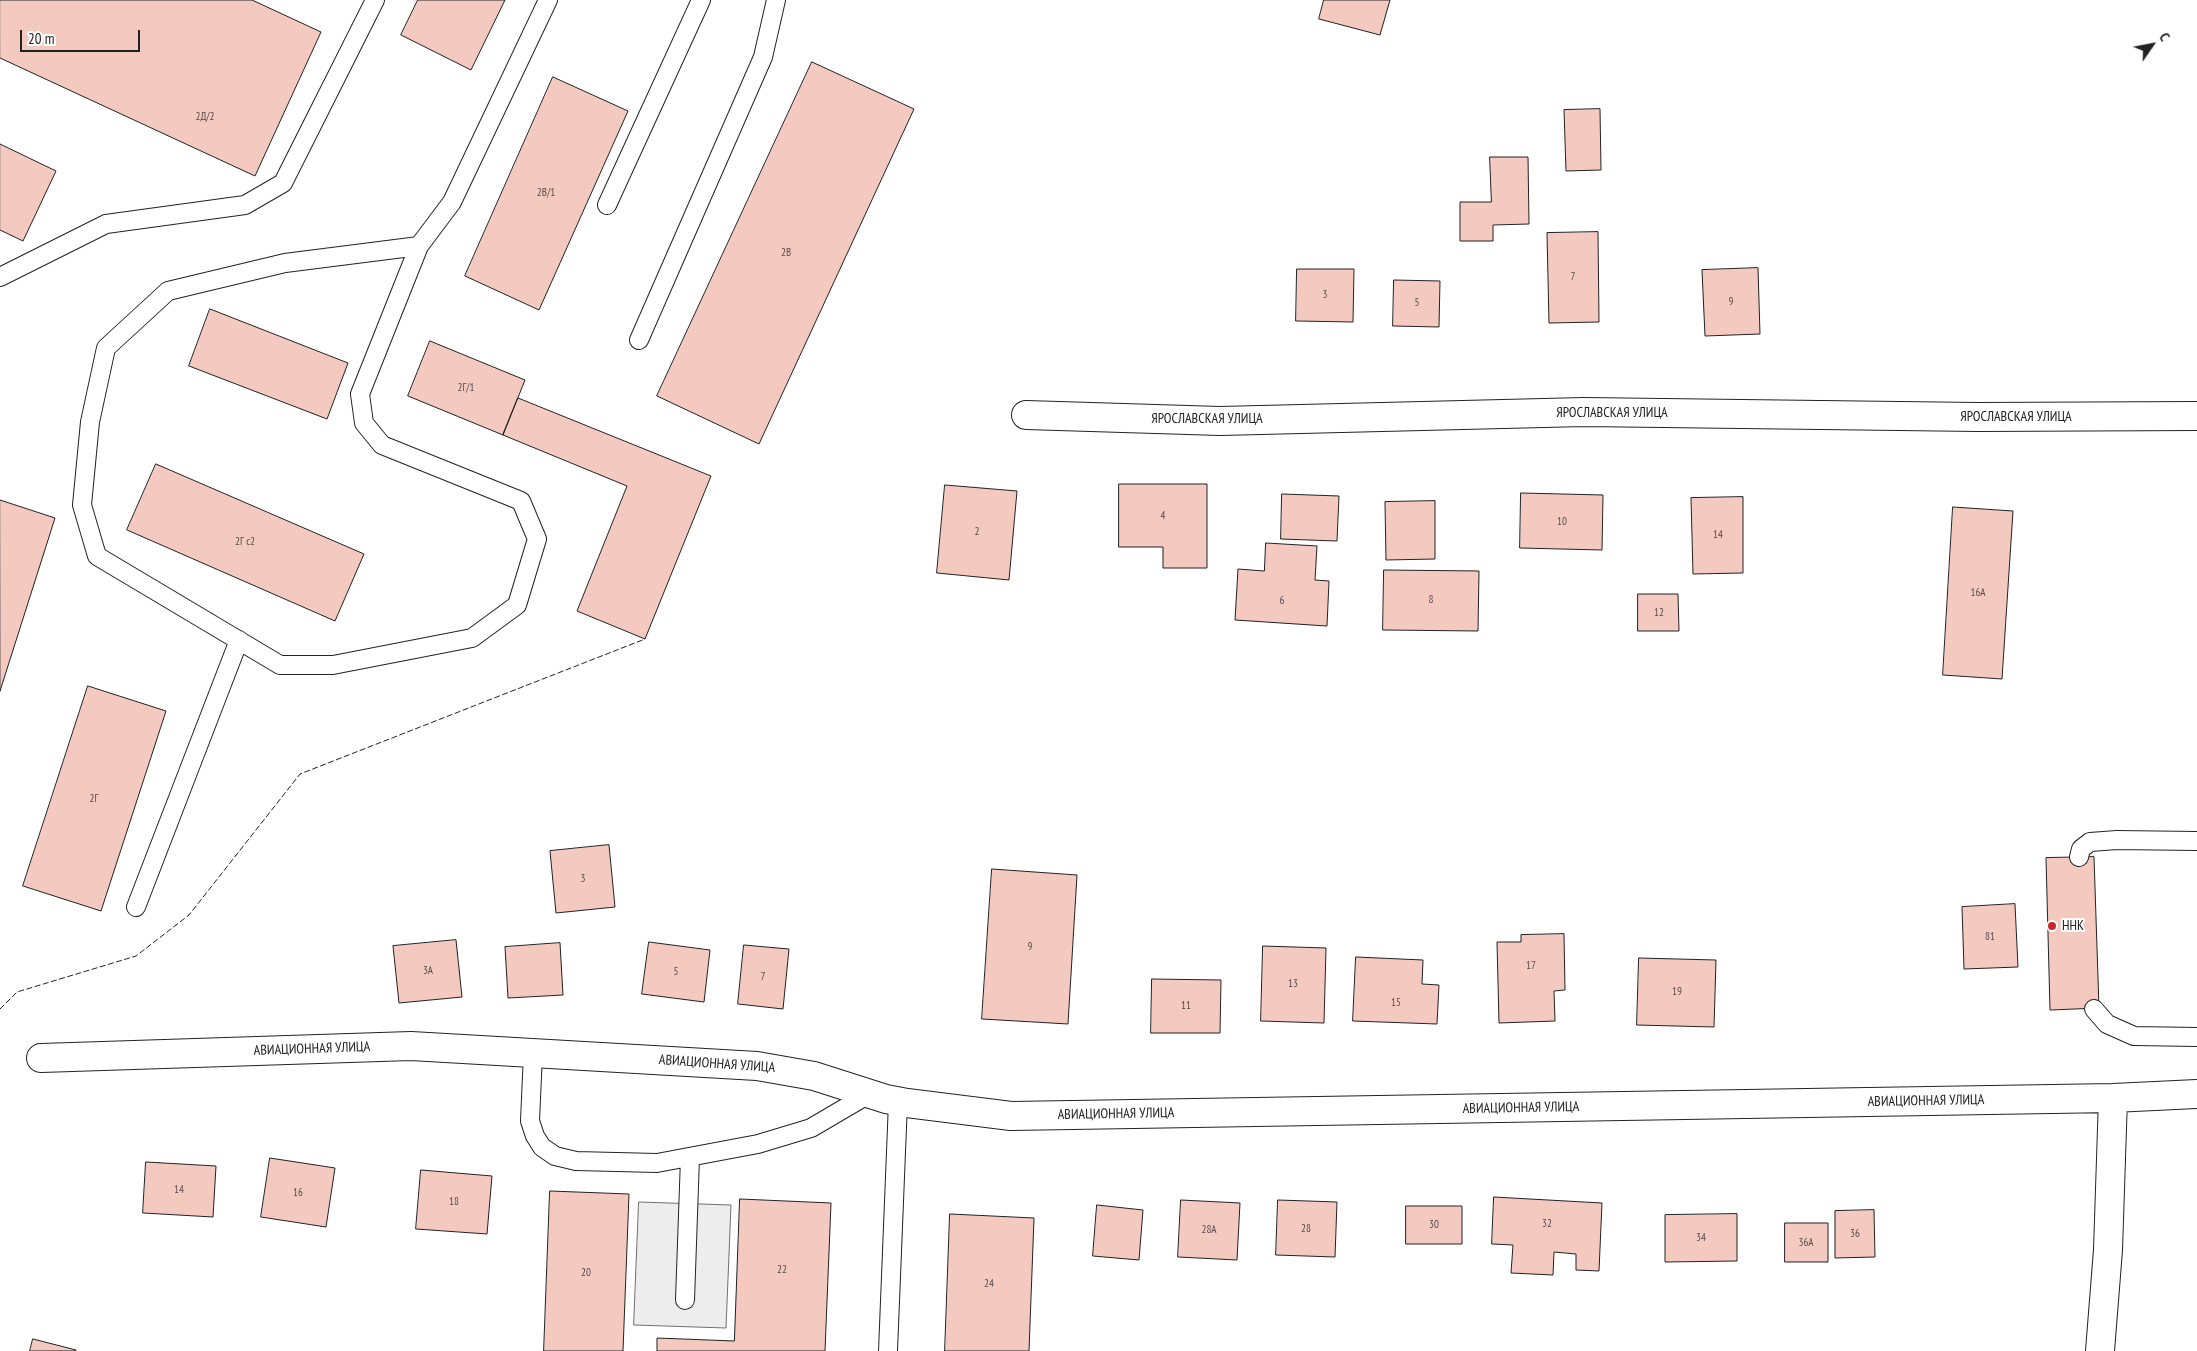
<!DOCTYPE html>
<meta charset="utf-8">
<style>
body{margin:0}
#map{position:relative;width:2197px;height:1351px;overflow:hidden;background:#fff;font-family:"PT Sans Narrow",sans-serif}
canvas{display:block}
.north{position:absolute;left:2127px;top:20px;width:50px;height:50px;-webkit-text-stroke:4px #fff;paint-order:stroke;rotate:57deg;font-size:14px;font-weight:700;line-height:20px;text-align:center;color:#222}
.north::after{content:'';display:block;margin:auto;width:18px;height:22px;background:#222;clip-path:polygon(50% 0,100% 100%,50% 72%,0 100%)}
.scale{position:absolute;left:20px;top:30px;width:120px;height:22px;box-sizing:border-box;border:2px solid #222;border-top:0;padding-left:6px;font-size:15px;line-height:18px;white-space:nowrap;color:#222;-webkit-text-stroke:4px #fff;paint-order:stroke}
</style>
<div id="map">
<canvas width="2197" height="1351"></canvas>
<div class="north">С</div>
<div class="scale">20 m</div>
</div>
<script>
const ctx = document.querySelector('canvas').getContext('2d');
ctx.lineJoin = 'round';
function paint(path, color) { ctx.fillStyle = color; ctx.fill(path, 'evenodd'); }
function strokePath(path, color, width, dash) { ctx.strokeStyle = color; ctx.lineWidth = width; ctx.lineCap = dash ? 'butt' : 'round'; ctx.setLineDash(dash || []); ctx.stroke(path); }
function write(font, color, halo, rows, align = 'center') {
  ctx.font = font + ' "PT Sans Narrow",sans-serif'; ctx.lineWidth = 4; ctx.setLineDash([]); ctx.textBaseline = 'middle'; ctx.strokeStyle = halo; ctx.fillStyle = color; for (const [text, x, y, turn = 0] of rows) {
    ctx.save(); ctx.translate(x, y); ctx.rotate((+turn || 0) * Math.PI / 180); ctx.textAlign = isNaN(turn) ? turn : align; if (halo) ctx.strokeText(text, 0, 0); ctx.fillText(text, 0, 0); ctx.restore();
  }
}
const parking = new Path2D(`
 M639 1202 731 1205 726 1328 634 1325Z`);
paint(parking, '#ededed');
strokePath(parking, '#6f6f6f', 1);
const building = new Path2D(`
 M0 0H252L321 32 255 176 0 58Z
 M418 0H505L471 70 401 35Z
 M1324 0H1390L1380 35 1319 19Z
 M812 62 914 109 759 444 657 396Z
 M553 77 628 111 539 310 465 276Z
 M1600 109 1601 170 1566 171 1564 110Z
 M0 144 56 171 23 241 0 230Z
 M1490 157H1528L1529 224 1493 225V241H1460V202H1491Z
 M1598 232 1599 322 1549 323 1547 233Z
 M1758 268 1760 334 1705 336 1702 270Z
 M1297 269H1354L1353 322 1296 321Z
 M1394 280 1440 281 1439 327 1393 326Z
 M210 309 348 363 327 419 189 366Z
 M430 341 525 380 503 435 408 396Z
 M518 398 711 476 645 639 577 611 627 486 503 435Z
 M156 464 364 554 335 621 127 530Z
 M1119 484H1207V568H1163V547H1119Z
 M945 485 1017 491 1009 580 937 573Z
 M1521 493 1603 495 1602 550 1520 548Z
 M1282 494 1339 496 1337 541 1281 539Z
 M1743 497V573L1693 574 1691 498Z
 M0 500 55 518 0 691Z
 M1435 501V559L1386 560 1385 502Z
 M1953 507 2013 511 2002 679 1943 675Z
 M1266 543 1317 546 1315 580 1329 581 1327 626 1235 620 1238 569 1264 571Z
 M1384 570 1479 571 1478 631 1383 630Z
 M1638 594H1678L1679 631H1638Z
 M88 686 166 711 101 911 23 886Z
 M609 845 615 907 556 913 550 851Z
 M2094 857 2099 1008 2050 1010 2046 858Z
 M992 869 1077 875 1068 1024 982 1019Z
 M2015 904 2018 967 1964 969 1962 907Z
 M1564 934 1565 990 1554 991 1555 1021 1499 1023 1497 942H1521V935Z
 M456 940 462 997 399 1003 393 946Z
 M649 942 710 950 704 1002 642 994Z
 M560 943 563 995 508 998 505 947Z
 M744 945 789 949 783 1009 738 1004Z
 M1263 946 1326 948 1324 1023 1261 1021Z
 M1356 957 1423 960 1422 984 1439 985 1437 1024 1353 1021Z
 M1639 958 1716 960 1714 1027 1637 1025Z
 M1152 979 1221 980 1220 1033H1151Z
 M270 1158 335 1168 326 1227 261 1217Z
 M146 1162 216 1166 213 1217 143 1213Z
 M421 1170 492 1176 487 1234 416 1229Z
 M550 1191 629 1194 623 1351H544Z
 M1494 1197 1602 1203 1599 1271 1576 1270V1254L1554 1252 1553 1275 1511 1273 1513 1245 1492 1244Z
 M740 1199 831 1203 825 1351H657V1338L734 1341Z
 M1181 1200 1240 1203 1237 1260 1178 1257Z
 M1278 1200 1337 1202 1335 1257 1276 1255Z
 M1097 1205 1143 1210 1139 1260 1093 1256Z
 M1406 1206H1462V1244H1406Z
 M1874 1210 1875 1257 1835 1258V1211Z
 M950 1214 1034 1218 1029 1351H945Z
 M1737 1214V1261L1665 1262V1215Z
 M1785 1223H1828V1262H1785Z
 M33 1339 76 1350V1351H30Z`);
paint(building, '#f3c9c0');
strokePath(building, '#222', 1);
const service = new Path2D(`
 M607 205 701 0
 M419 246 360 394 364 423 382 445 521 501 537 539 517 605 472 638 333 665H280L97 556 82 505 90 422 106 348 168 291 285 263 419 246 452 202 548 0
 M0 277 106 224 245 205 283 183 375 0
 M639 340 763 57 776 0
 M2079 857 2081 849 2090 842 2117 840 2197 841
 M136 907 239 640
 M2094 1009 2107 1024 2134 1036 2197 1037
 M533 1053 530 1121 535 1136 542 1147 555 1156 576 1161 657 1163 758 1144 811 1128 869 1094
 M685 1300 690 1158
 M888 1351 898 1102`);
const minor = new Path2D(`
 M1026 415 1220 421 1584 412 1978 417 2197 416
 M41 1058 411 1046 757 1066 814 1076 886 1099 907 1103 1011 1116 2113 1098 2197 1094
 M2100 1351 2108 1250 2113 1098`);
strokePath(service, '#222', 20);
strokePath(minor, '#222', 30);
strokePath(service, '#fff', 18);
strokePath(minor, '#fff', 28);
strokePath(new Path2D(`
 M0 1009 17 992 136 956 189 915 300 774 645 639`), '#222', 1, [6, 2.5]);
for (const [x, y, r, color] of [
 [2052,926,5,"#c62828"]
]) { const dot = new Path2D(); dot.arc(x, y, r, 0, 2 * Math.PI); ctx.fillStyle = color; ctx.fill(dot); strokePath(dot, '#fff', 2); }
write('11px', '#564c4a', null, [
 ["2Д/2",205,117],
 ["2В/1",546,193],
 ["2В",786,253],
 ["7",1573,277],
 ["3",1325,295],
 ["9",1731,302],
 ["5",1417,303],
 ["2Г/1",466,388],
 ["4",1163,516],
 ["10",1562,522],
 ["2",977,532],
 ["14",1718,535],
 ["2Г с2",245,542],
 ["16А",1978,593],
 ["8",1431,600],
 ["6",1282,601],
 ["12",1659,613],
 ["2Г",94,799],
 ["3",583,879],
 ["81",1990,937],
 ["9",1030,947],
 ["17",1531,966],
 ["3А",428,971],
 ["5",676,972],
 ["7",763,977],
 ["13",1293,984],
 ["19",1677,992],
 ["15",1396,1003],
 ["11",1186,1006],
 ["14",179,1190],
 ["16",298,1193],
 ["18",454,1202],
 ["32",1547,1224],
 ["30",1434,1225],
 ["28",1306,1229],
 ["28А",1209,1230],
 ["36",1855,1234],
 ["34",1701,1238],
 ["36А",1806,1243],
 ["22",782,1270],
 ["20",586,1273],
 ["24",989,1284]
]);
write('14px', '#222', '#fff', [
 ["ЯРОСЛАВСКАЯ УЛИЦА",1612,413],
 ["ЯРОСЛАВСКАЯ УЛИЦА",2016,417],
 ["ЯРОСЛАВСКАЯ УЛИЦА",1207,419],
 ["АВИАЦИОННАЯ УЛИЦА",312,1049,-2],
 ["АВИАЦИОННАЯ УЛИЦА",717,1064,4],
 ["АВИАЦИОННАЯ УЛИЦА",1926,1101,-1],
 ["АВИАЦИОННАЯ УЛИЦА",1521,1108,-1],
 ["АВИАЦИОННАЯ УЛИЦА",1116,1114,-1]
]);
write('14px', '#222', '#fff', [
 ["ННК",2062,926]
], 'left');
</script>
